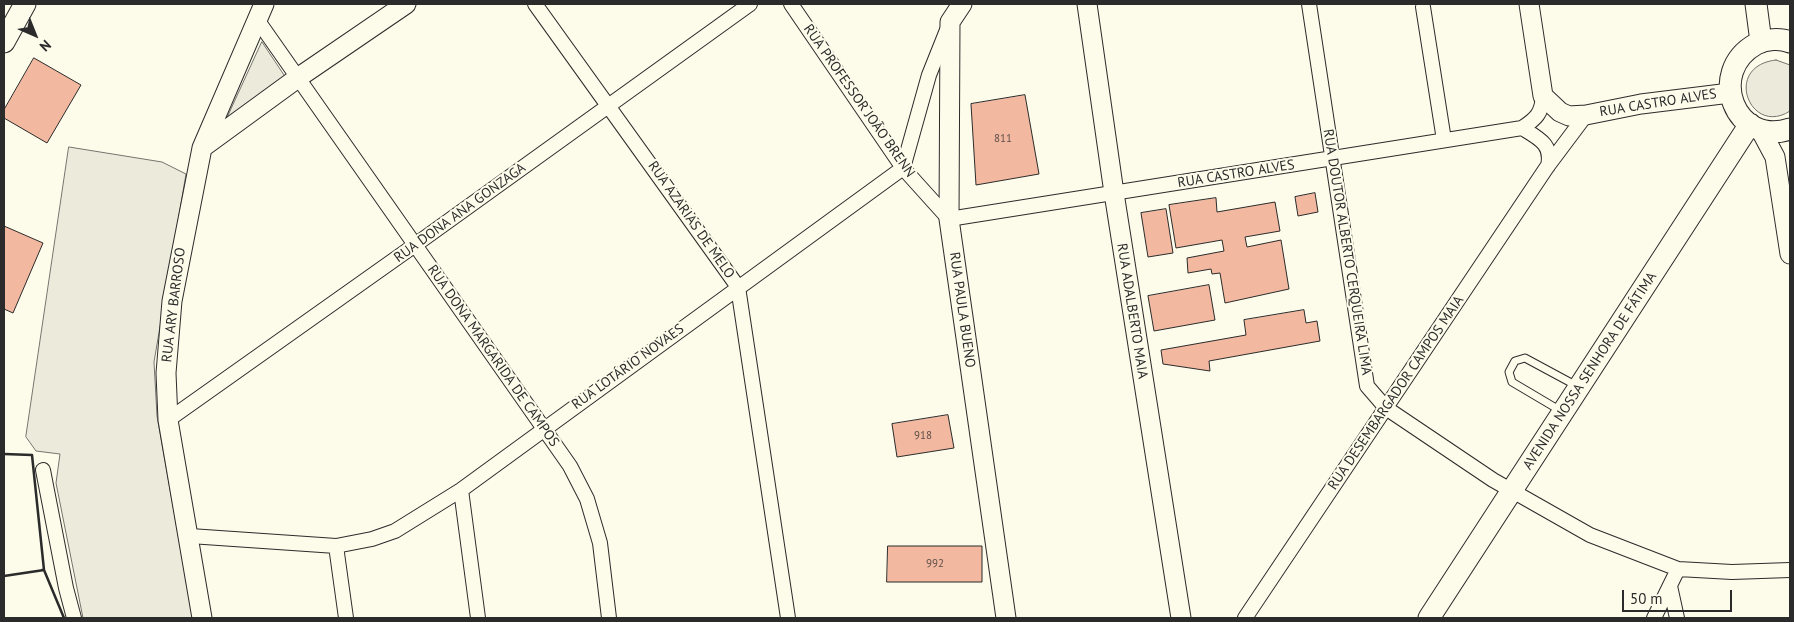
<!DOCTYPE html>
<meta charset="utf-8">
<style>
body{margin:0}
#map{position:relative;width:1794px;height:622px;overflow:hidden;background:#fdfbea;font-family:"PT Sans",sans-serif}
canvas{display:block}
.frame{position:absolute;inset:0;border:5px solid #2b2b2b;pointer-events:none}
.north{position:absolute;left:10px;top:10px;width:50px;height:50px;-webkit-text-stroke:4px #fdfbea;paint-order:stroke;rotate:136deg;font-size:14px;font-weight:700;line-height:20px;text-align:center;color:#2b2b2b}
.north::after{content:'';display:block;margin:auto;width:18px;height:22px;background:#2b2b2b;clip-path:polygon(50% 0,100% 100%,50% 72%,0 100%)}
.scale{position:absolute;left:1622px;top:590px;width:110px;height:22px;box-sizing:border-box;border:2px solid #2b2b2b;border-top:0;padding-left:6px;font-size:15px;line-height:18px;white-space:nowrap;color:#2b2b2b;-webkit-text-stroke:4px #fdfbea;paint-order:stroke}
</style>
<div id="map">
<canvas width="1794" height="622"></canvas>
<div class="frame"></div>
<div class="north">N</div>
<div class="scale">50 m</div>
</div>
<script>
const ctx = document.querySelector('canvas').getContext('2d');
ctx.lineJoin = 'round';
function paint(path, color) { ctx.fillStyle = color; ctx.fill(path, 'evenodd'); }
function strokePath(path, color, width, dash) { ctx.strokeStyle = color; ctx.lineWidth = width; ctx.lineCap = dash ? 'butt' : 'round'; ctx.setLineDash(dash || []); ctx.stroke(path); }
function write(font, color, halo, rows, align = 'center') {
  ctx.font = font + ' "PT Sans",sans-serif'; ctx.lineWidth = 4; ctx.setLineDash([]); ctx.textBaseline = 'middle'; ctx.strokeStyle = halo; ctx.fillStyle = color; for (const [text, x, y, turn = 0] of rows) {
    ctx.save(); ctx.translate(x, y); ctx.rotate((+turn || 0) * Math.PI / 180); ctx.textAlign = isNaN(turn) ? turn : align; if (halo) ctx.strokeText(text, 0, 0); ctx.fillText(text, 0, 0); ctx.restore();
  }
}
const green = new Path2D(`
 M262 42 286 78 227 118Z
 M1776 60 1790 65V111C1750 137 1722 66 1776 60Z
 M69 147 162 162 186 174 154 362 157 416 193 618H83L56 483 60 454 36 451 26 437Z`);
paint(green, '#ecebdb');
strokePath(green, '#74746e', 1);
const building = new Path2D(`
 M34 58 81 85 47 143 4 118V110Z
 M1025 95 1039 174 976 185 971 104Z
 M1315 193 1318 212 1298 216 1295 197Z
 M1216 198 1217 212 1275 202 1280 231 1245 237 1247 247 1281 240 1289 289 1225 303 1220 273 1212 274 1211 269 1188 273 1187 258 1224 251 1222 240 1176 248 1169 205Z
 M1166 209 1173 253 1148 257 1141 213Z
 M4 226 43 243 13 313 4 309Z
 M1209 285 1215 320 1154 331 1148 296Z
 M1304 310 1306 323 1317 321 1320 341 1209 361 1210 371 1163 364 1161 350 1246 335 1244 320Z
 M948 415 954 448 897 457 892 424Z
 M888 546H982V582H887Z`);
paint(building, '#f2b8a0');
strokePath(building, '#2b2b2b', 1);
const lane = new Path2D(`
 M1561 411 1512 382 1509 372 1515 361 1525 358 1577 386`);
const street = new Path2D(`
 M535 4 738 287 788 618
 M791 4 903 168 949 219 1522 128C1536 119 1542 113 1543 96
 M1309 4 1367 386 1386 408 1493 480 1590 535 1678 569 1732 572 1790 570
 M1423 7 1444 140
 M256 18 570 466 587 499 600 543 609 618
 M1522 128C1538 138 1553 144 1548 166
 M168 420 415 245 750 4
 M43 470 66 588 74 618
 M461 490 478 618
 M190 536 336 546 372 539 395 531 461 490 903 168 929 75 947 30
 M336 546 346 618
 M1670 586 1677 618
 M1245 618 1547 167 1586 115
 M1654 618 1678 569`);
const secondary = new Path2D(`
 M962 4 950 22 949 219 1006 618
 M1087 4 1114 193 1181 618
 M1529 4 1543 96 1560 112 1569 116 1586 115 1641 104 1730 93
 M1760 129 1775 157 1790 254
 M203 147 299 77 406 4
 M202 618 168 420 166 373 172 301 202 148 264 4`);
const primary = new Path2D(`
 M1756 4 1761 42
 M4 42 25 4
 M1790 42C1780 38 1766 39 1756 44 1706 72 1735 147 1790 129
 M1429 618 1750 124`);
strokePath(lane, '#2b2b2b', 9);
strokePath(street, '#2b2b2b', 16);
strokePath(secondary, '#2b2b2b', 21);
strokePath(primary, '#2b2b2b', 23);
strokePath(lane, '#fdfbea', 7);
strokePath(street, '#fdfbea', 14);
strokePath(secondary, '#fdfbea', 19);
strokePath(primary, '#fdfbea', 21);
strokePath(new Path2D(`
 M4 454 32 455 44 570 4 576
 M42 570H44L64 618`), '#2b2b2b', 2.5);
write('11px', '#5d4e48', null, [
 ["811",1003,139],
 ["918",923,436],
 ["992",935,564]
]);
write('14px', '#2b2b2b', '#fdfbea', [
 ["RUA PROFESSOR JOÃO BRENN",859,101,55],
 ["RUA CASTRO ALVES",1658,103,-9],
 ["RUA CASTRO ALVES",1236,174,-9],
 ["RUA DONA ANA GONZAGA",460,213,-36],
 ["RUA AZARIAS DE MELO",691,220,55],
 ["RUA DOUTOR ALBERTO CERQUEIRA LIMA",1347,252,81],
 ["RUA ARY BARROSO",174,305,-83],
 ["RUA PAULA BUENO",962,310,82],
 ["RUA ADALBERTO MAIA",1132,311,81],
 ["RUA DONA MARGARIDA DE CAMPOS",493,356,55],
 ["RUA LOTÁRIO NOVAES",628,367,-36],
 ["AVENIDA NOSSA SENHORA DE FÁTIMA",1590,371,-57],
 ["RUA DESEMBARGADOR CAMPOS MAIA",1396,393,-56]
]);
</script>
